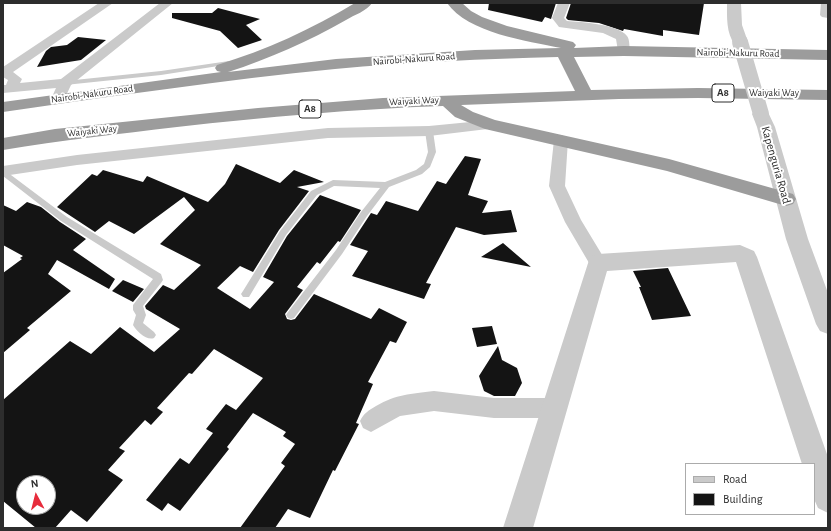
<!DOCTYPE html>
<style>
body{margin:0}
#map{position:relative;width:831px;height:531px;overflow:hidden;background:#fff;font-family:"Alegreya Sans",sans-serif}
canvas{display:block}
.frame{position:absolute;inset:0;border:4px solid #2d2d2d;pointer-events:none}
.legend{position:absolute;left:685px;top:463px;width:130px;height:52px;box-sizing:border-box;background:#fff;border:1px solid #ababab;margin:0;padding:5px 7px;list-style:none;font-size:12px;color:#2d2d2d}
.legend li{display:flex;align-items:center;gap:8px;height:20px}
.legend b{width:20px;border:1px solid #ababab}
.north{position:absolute;left:16px;top:475px;width:40px;height:40px;box-sizing:border-box;background:#fff;border:1px solid #ababab;border-radius:50%;rotate:353deg;font-size:11px;font-weight:700;line-height:16px;text-align:center;color:#2d2d2d}
.north::after{content:'';display:block;margin:auto;width:14px;height:18px;background:#e72c3c;clip-path:polygon(50% 0,100% 100%,50% 72%,0 100%)}
</style>
<div id="map">
<canvas width="831" height="531"></canvas>
<div class="frame"></div>
<ul class="legend">
<li><b style="height:5px;background:#cacaca"></b>Road</li>
<li><b style="height:11px;background:#141414"></b>Building</li>
</ul>
<div class="north">N</div>
</div>
<script>
const ctx = document.querySelector('canvas').getContext('2d');
ctx.lineJoin = 'round';
function paint(path, color) { ctx.fillStyle = color; ctx.fill(path, 'evenodd'); }
function strokePath(path, color, width, dash) { ctx.strokeStyle = color; ctx.lineWidth = width; ctx.lineCap = dash ? 'butt' : 'round'; ctx.setLineDash(dash || []); ctx.stroke(path); }
function write(font, color, halo, rows, align = 'center') {
  ctx.font = font + ' "Alegreya Sans",sans-serif'; ctx.lineWidth = 4; ctx.setLineDash([]); ctx.textBaseline = 'middle'; ctx.strokeStyle = halo; ctx.fillStyle = color; for (const [text, x, y, turn = 0] of rows) {
    ctx.save(); ctx.translate(x, y); ctx.rotate((+turn || 0) * Math.PI / 180); ctx.textAlign = isNaN(turn) ? turn : align; if (halo) ctx.strokeText(text, 0, 0); ctx.fillText(text, 0, 0); ctx.restore();
  }
}
paint(new Path2D(`
 M489 3H556L551 19 545 17 542 22 488 10Z
 M571 3H704L699 35 663 30V36L624 29 623 31 599 23 568 20 566 18Z
 M218 8 260 19 246 25 262 40 238 48 220 31 172 18V13H212Z
 M78 37 106 40 81 60 37 67 46 51 51 47 67 45Z
 M465 156 481 159 468 195 488 201 482 213 511 210 517 232 484 235 456 227 426 283 431 284 424 299 352 276 368 251 350 245 371 213 377 215 386 201 418 211 437 181 446 184Z
 M236 164 280 183 294 170 324 182 297 187 309 191 279 230 253 272 240 266 217 288 250 309 274 282 263 277 287 236 320 195 361 210 340 242 338 241 320 264 317 262 297 287 303 290 285 314 287 319 291 320 295 319 314 294 371 319 379 308 407 322 396 343 390 341 368 382 373 384 356 423 359 424 335 471 333 470 310 518 288 509 275 528H240L285 466 281 463 295 444 283 436 286 432 253 413 227 447 229 449 180 511 168 503 162 511 146 500 180 458 189 464 213 433 206 429 226 404 236 410 263 378 214 349 192 374 189 373 157 408 163 412 151 425 145 420 119 448 125 451 108 470 123 480 87 522 71 510 55 528H36L3 501V400L70 341 91 354 120 327 154 352 180 329 146 309 145 306 163 285 174 290 201 265 160 244 195 210 184 197 134 234 109 221 95 232 57 207 92 174 97 176 103 170 143 182 147 176 208 202 225 184ZM24 483H48V507H24Z
 M27 202 41 207 60 222 86 239 73 250 115 279 109 289 57 260 48 274 71 291 27 328 30 330 3 353V273L22 259 20 258 23 256 3 245V205L16 211Z
 M503 243 531 267 481 257Z
 M668 268 691 316 652 320 639 287H641L633 271Z
 M123 280 144 289 133 302 112 291Z
 M492 326 497 344 477 347 472 328Z
 M498 346 502 360 517 368 522 383 515 396H494L484 391 479 376Z`), '#141414');
paint(new Path2D(`
 M229 61 232 63 231 64 161 75 65 85 62 83 65 81 161 71Z
 M426 129H429L433 131 436 152 430 167 422 174 389 187 367 216 342 254 294 318 291 319 288 318 286 315 288 312 336 250 361 212 380 188 334 186 317 195 286 235 249 297H243L241 294 243 291 280 231 311 191 333 180 385 182 416 170 424 164 428 152 425 131Z
 M3 169 67 217 161 274 163 280 161 283 143 306 146 315 143 323 154 332 156 335 154 338C147 341 136 331 133 325L136 315 133 310V305L153 279 61 221 3 176Z`), '#cacaca');
paint(new Path2D(`
 M99 3H113L13 72 22 79 20 83 61 79 160 3H173L71 85 63 102 58 103 53 102 51 99 56 88 3 93V85H6L8 80 3 77V67Z
 M558 3H570L564 18 567 21C581 22 618 24 627 36 630 40 629 46 630 51L628 54H620L618 51 616 39 603 33 559 27 552 18Z
 M821 3H828V18L822 17 820 15Z
 M491 120 496 122 498 125 496 128 429 136 328 138 77 165 3 176V166L77 155 328 128 429 126Z
 M561 135 566 137 568 140 565 186 581 220 607 263 604 268 598 270 592 268 565 222 549 186 554 140 556 137Z
 M434 391 494 398H555L563 401 566 408 563 415 555 418H494L434 411 400 416 371 432 363 428 360 421C364 413 368 411 376 406 397 394 410 394 434 391Z`), '#cacaca');
paint(new Path2D(`
 M727 3H741L742 25 748 42 745 45 740 47 735 45C726 33 727 17 727 3Z
 M761 109 767 110 775 127 808 239 828 293V334L820 331 816 324 786 239 757 127 752 114 755 110Z
 M740 245 754 251 757 257 828 457V513L818 508 814 499V464H802L736 262 607 271 533 528H503L590 257 598 254Z`), '#cacaca');
paint(new Path2D(`
 M355 3H372C367 11 354 15 346 20 309 41 269 59 228 72L336 59 475 50 561 48C527 41 468 33 447 3H462L471 11 482 17 507 26 573 42 576 45 574 48 624 46 828 50V60L624 56 574 57 591 90 698 88 828 90V100L698 98 619 99 461 105 473 112 495 120 669 159 793 194 796 199 793 204 786 206 667 171 485 129 455 117 443 106C354 109 266 117 177 127 119 134 61 140 3 150V138L55 129 258 108 383 98 575 91 558 57C484 59 409 62 335 69 224 80 114 96 3 112V102L221 72 217 71 215 68 217 65C266 50 312 29 355 3Z`), '#9c9c9c');
strokePath(new Path2D(`
 M740 42 761 114`), '#cacaca', 16);
write('10px', '#2d2d2d', '#fff', [
 ["Nairobi-Nakuru Road",738,53,1],
 ["Nairobi-Nakuru Road",414,59,-4],
 ["Waiyaki Way",774,93],
 ["Nairobi-Nakuru Road",92,94,-8],
 ["Waiyaki Way",414,101,-3],
 ["Waiyaki Way",92,131,-6]
]);
for (const [x, y, w] of [
 [723,93,22],
 [310,109,22]
]) { const box = new Path2D(); box.roundRect(x - w / 2, y - 9, w, 18, 3); ctx.fillStyle = '#fff'; ctx.fill(box); strokePath(box, '#2d2d2d', 1); }
write('bold 11px', '#2d2d2d', null, [
 ["A8",723,93],
 ["A8",310,109]
]);
write('12px', '#2d2d2d', '#fff', [
 ["Kapenguria Road",776,165,74]
]);
</script>
